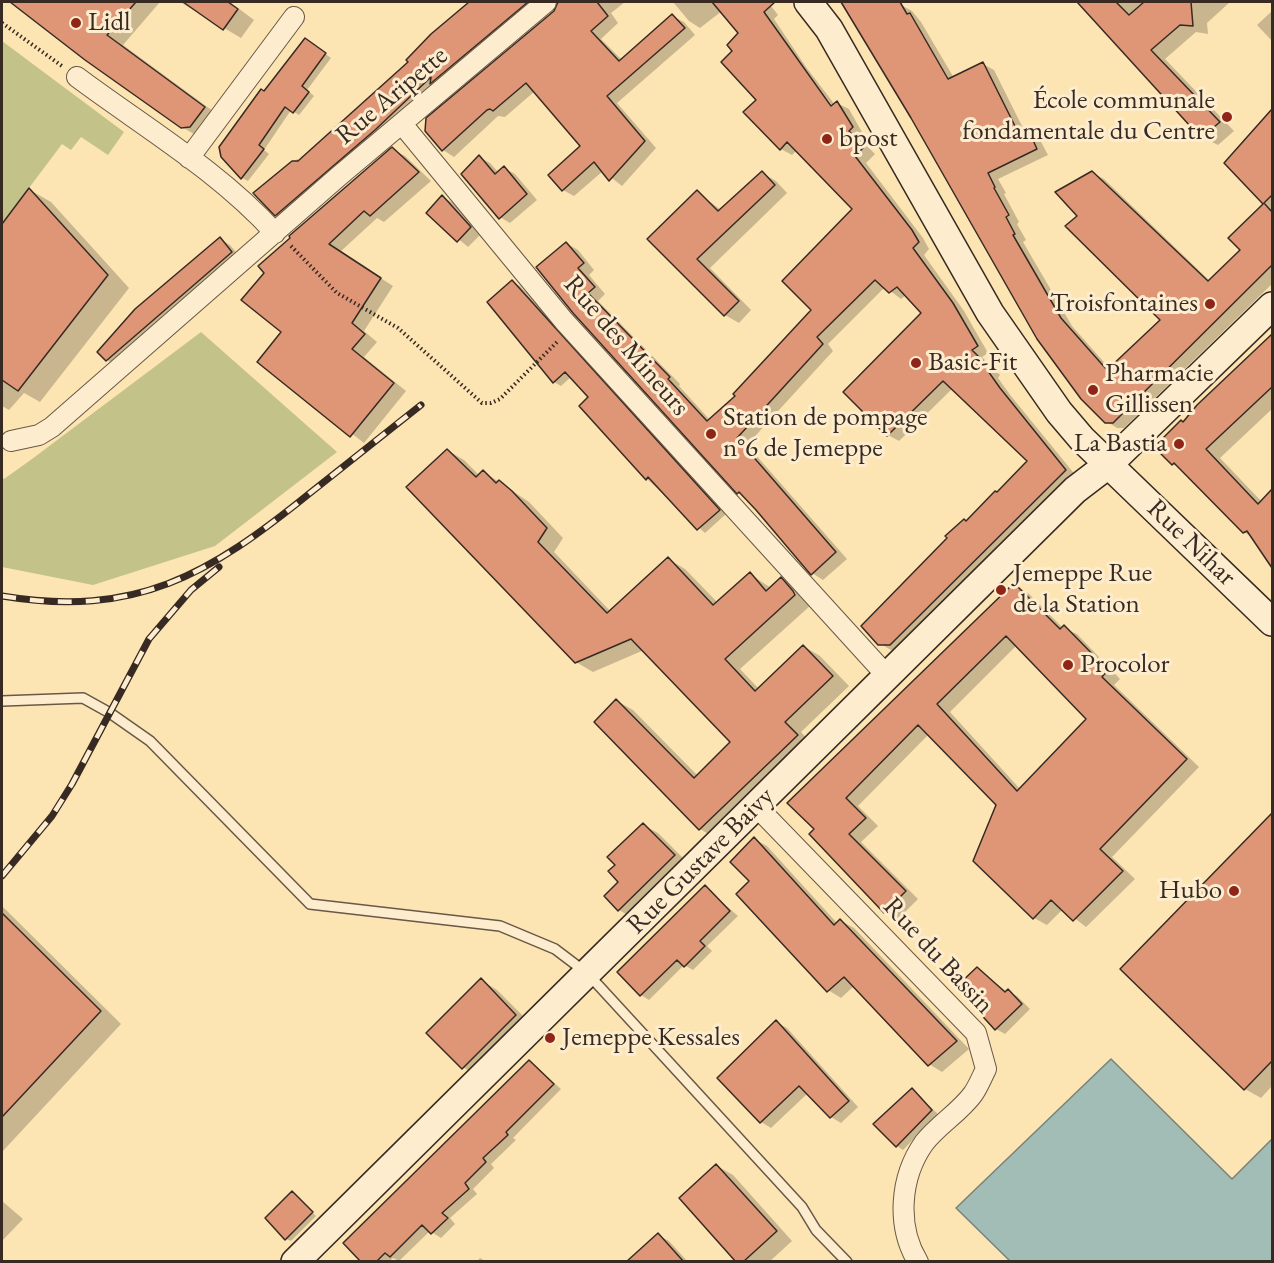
<!DOCTYPE html>
<meta charset="utf-8">
<style>
body{margin:0}
#map{position:relative;width:1274px;height:1263px;overflow:hidden;background:#fce4b3;font-family:"EB Garamond",serif}
canvas{display:block}
.frame{position:absolute;inset:0;border:3px solid #372a23;pointer-events:none}
</style>
<div id="map">
<canvas width="1274" height="1263"></canvas>
<div class="frame"></div>
</div>
<script>
const ctx = document.querySelector('canvas').getContext('2d');
ctx.lineJoin = 'round';
function paint(path, color) { ctx.fillStyle = color; ctx.fill(path, 'evenodd'); }
function strokePath(path, color, width, dash) { ctx.strokeStyle = color; ctx.lineWidth = width; ctx.lineCap = dash ? 'butt' : 'round'; ctx.setLineDash(dash || []); ctx.stroke(path); }
function write(font, color, halo, rows, align = 'center') {
  ctx.font = font + ' "EB Garamond",serif'; ctx.lineWidth = 6; ctx.setLineDash([]); ctx.textBaseline = 'middle'; ctx.strokeStyle = halo; ctx.fillStyle = color; for (const [text, x, y, turn = 0] of rows) {
    ctx.save(); ctx.translate(x, y); ctx.rotate((+turn || 0) * Math.PI / 180); ctx.textAlign = isNaN(turn) ? turn : align; if (halo) ctx.strokeText(text, 0, 0); ctx.fillText(text, 0, 0); ctx.restore();
  }
}
paint(new Path2D(`
 M2 41 124 132 108 155 81 137 71 150 62 144 2 224Z
 M201 332 337 452 215 546 93 585 2 567V477L4 479 32 459Z`), '#c3c389');
const water = new Path2D(`
 M1111 1059 1232 1179 1272 1139V1261H1010L956 1208Z`);
paint(water, '#a1bdb5');
strokePath(water, '#77827b', 1.5);
paint(new Path2D(`
 M14 2H160L123 45 221 117 199 137 182 127Z
 M180 2H230L254 20 241 38Z
 M471 2H547L287 221 276 215 255 193 297 159 300 161 410 62Z
 M559 2H625L611 13 618 23 601 39 622 60 672 16 684 22 695 35 617 103 656 148 622 186 603 171 574 196 563 190 582 147 535 91 505 117 498 116 454 157 443 150 555 12Z
 M673 2H768L778 15 774 19 806 67 835 105 837 103 849 109 863 134 859 138 875 154 866 163 923 238 929 249 924 255 964 311 988 353 982 357 1000 375 998 378 1011 396 1077 477 902 650H891L879 643 966 522 1029 461 953 388 899 441 888 435 923 313 906 295 901 299 885 287 828 344 833 351 747 445 847 559 823 580 812 573 746 497 738 492 574 312 566 243 578 250 594 270 589 275 605 294 598 301 680 384 679 386 710 420 737 396 813 310 854 209 797 150 792 155 781 149 734 52 740 33 722 11 700 28 689 21ZM798 59 837 112 834 113 796 60Z
 M840 2H889L895 9 901 5 912 11 921 22 954 78 983 64 994 70 1026 134 1040 140 1048 155 998 179 1006 193 1004 194 1019 222 1017 224 1026 240 1023 242 1072 326 1110 369 1162 320 1079 216 1092 173 1104 179 1210 281 1242 250 1230 238 1265 204 1226 163 1272 112V284L1124 428H1117L1106 421 858 26Z
 M1079 2H1230L1207 23 1208 34 1196 32 1165 59 1234 131 1218 145 1202 137Z
 M1272 11V41L1257 25Z
 M311 43 331 58 307 90 314 96 299 115 291 110 264 150 269 154 248 181 242 178 265 93Z
 M392 149 405 156 431 181 384 222 377 218 340 252 393 286 364 331 377 342 364 357 406 391 364 443 259 362 283 332 243 300Z
 M479 157 490 163 499 173 504 168 515 174 537 200 510 223 500 217Z
 M762 173 776 181 787 193 710 268 751 310 739 323 725 315 649 239 697 192 721 210Z
 M30 190 51 202 129 288 40 402 24 393 9 410 2 406V226Z
 M443 197 453 203 481 234 468 247 428 213Z
 M220 239 230 245 241 258 117 366 107 360Z
 M513 282 520 286 726 514 705 533 646 478 590 397 571 377 561 386 554 382Z
 M1272 334V409L1220 458 1262 502 1272 491V561L1253 538 1244 532 1184 470 1173 464 1184 424 1198 406Z
 M447 450 464 460 480 476 484 472 529 502 563 538 554 552 611 612 668 559 685 569 718 603 750 574 771 588 781 579 798 589 811 605 740 669 759 689 803 646 820 656 849 686 801 732 813 745 717 839 700 829 596 722 617 701 633 710 698 776 732 742 644 650 593 672 576 662Z
 M1014 585 1027 592 1063 628 1077 634 1120 679 1114 685 1199 767 1112 857 1135 879 1086 927 1063 909 1047 925 1034 918 975 860 998 805 929 734 858 806 878 826 861 842 918 899 898 919 885 912 811 834ZM1017 645 1088 719 1021 790 950 712Z
 M1272 815V1086L1261 1098 1245 1089 1122 969Z
 M643 825 658 833 688 863 633 918 619 910 620 882 617 865Z
 M754 839 767 846 837 923 841 921 854 928 969 1049 942 1072 929 1064 854 986 841 998 828 990 751 881Z
 M705 887 738 916 707 946 712 951 693 970 684 965 649 1000 641 995Z
 M2 906 121 1024 2 1152Z
 M977 969 1007 992 1017 996 1030 1009 1005 1034 996 1029 958 987Z
 M481 980 497 990 531 1024 479 1077 463 1067Z
 M776 1022 787 1028 858 1107 841 1123 831 1117 808 1093 771 1128 761 1122Z
 M529 1061 561 1089 513 1138 516 1140 491 1164 494 1168 473 1189 477 1194 450 1218 455 1224 441 1238 430 1231 399 1261 393 1258 389 1262H363Z
 M912 1090 938 1114 903 1150 897 1146Z
 M717 1166 733 1175 792 1241 769 1262H738Z
 M292 1193 316 1216 291 1241 286 1239Z
 M2 1201 23 1219 2 1241Z
 M658 1235 669 1241 688 1262H638Z
 M480 1258 487 1262H476Z`), '#0003');
const building = new Path2D(`
 M10 2H136L107 35 205 107 190 127 181 128 85 60Z
 M183 2H228L238 9 223 30Z
 M469 2H528L430 84 431 77 375 130 275 216 253 193 292 161H298L408 62 406 60 431 34Z
 M558 2H597L608 16 591 31 619 61 672 14 685 28 607 96 645 141 609 181 594 162 562 191 548 175 580 146 526 83 493 111 490 109 487 110 442 151 425 131 426 118 554 11Z
 M712 2H775L764 12 831 106 837 101 853 127 849 131 864 147 855 156 912 230 919 242 913 248 953 303 978 346 972 350 990 368 988 371 1000 388 1066 470 890 645H878L861 626 947 538 945 536 964 519 966 521 995 491 997 492 1027 461 943 381 887 436 843 392 921 313 897 287 889 293 875 280 817 337 823 344 737 438 836 552 811 575 756 510 739 492 737 494 573 313 536 267 566 242 584 263 578 268 595 287 588 293 670 377 668 379 707 421 735 396 733 394 811 310 782 281 852 209 787 142 780 150 743 112 756 100 721 62 732 51 727 45 738 33Z
 M841 2H900L907 14 910 13 948 79 983 62 1020 136 1029 131 1037 149 988 173 995 187 994 188 1009 215 1006 217 1015 234 1013 235 1061 318 1107 370 1160 320 1065 226 1077 216 1055 192 1092 171 1208 281 1240 250 1228 238 1263 204 1224 163 1272 109V195L1264 203 1272 212V265L1113 423H1105L1081 399 1037 339 911 118Z
 M1077 2H1116L1129 15 1144 2H1191L1193 26 1180 25 1151 50 1220 122 1201 138Z
 M305 38 326 53 302 86 309 92 293 113 285 107 259 145 264 149 241 179 221 157 219 147 261 89 264 91Z
 M392 147 419 172 370 216 364 211 329 244 381 278 352 323 365 334 352 349 394 383 350 437 257 362 281 332 241 300 264 273 258 266 290 238 289 236Z
 M479 155 495 174 504 166 527 194 499 219 461 174Z
 M762 171 775 185 697 259 739 301 724 316 647 239 697 190 718 211Z
 M29 188 108 275 18 391 2 380V224Z
 M442 195 471 227 457 242 426 213Z
 M220 237 232 252 106 361 97 352 135 309Z
 M512 280 720 510 697 530 648 477 646 480 579 406 588 397 565 372 553 383 487 302Z
 M1272 334V387L1206 449 1258 504 1272 489V568L1247 531 1243 533 1174 463 1172 465 1154 447 1181 420 1183 422 1197 405Z
 M447 449 476 477 483 470 496 483 499 480 512 491 547 528 538 542 607 613 668 557 713 605 750 572 766 591 781 577 793 591 795 595 725 659 755 691 803 645 833 676 785 722 798 735 699 830 594 722 616 699 694 778 730 742 631 639 575 663 406 487Z
 M1014 583 1060 629 1064 625 1108 670 1102 677 1187 759 1100 849 1123 871 1073 921 1051 900 1033 919 973 861 996 805 918 725 846 798 866 818 849 834 906 891 884 913 809 834 814 829 787 803ZM1006 636 1086 719 1017 791 937 704Z
 M1272 813V1061L1244 1090 1120 969Z
 M643 823 675 855 618 911 604 896 618 882 608 871 615 865 607 857Z
 M754 837 834 925 840 919 957 1041 928 1066 844 977 827 992 736 894 749 881 730 862Z
 M705 885 730 911 700 941 705 946 684 967 677 960 640 996 617 972Z
 M2 913 101 1011 2 1117Z
 M977 967 1005 992 1008 989 1022 1004 995 1030 956 987Z
 M481 978 516 1015 462 1069 426 1033Z
 M776 1020 849 1101 830 1118 799 1086 760 1123 717 1078Z
 M529 1060 554 1084 506 1132 508 1135 483 1158 486 1162 465 1183 469 1189 442 1213 448 1218 431 1234 422 1225 390 1257 385 1253 376 1262H361L343 1243Z
 M912 1088 932 1110 896 1147 873 1124Z
 M716 1164 777 1231 743 1262H736L679 1198Z
 M292 1191 313 1212 285 1240 265 1218Z
 M658 1233 684 1262H626Z`);
paint(building, '#de9677');
strokePath(building, '#372a23', 1.5);
const lane = new Path2D(`
 M2 701 83 698 110 713 150 741 310 904 500 926 555 949 588 974 802 1207 816 1230 847 1262`);
const street = new Path2D(`
 M77 77C144 127 219 171 275 233
 M402 124 564 321 888 677
 M189 158 294 17
 M11 441 39 435 52 427 339 176 546 2
 M756 806 976 1033 986 1069C982 1077 978 1087 973 1094 960 1112 938 1125 924 1143 900 1177 896 1226 918 1262`);
const secondary = new Path2D(`
 M808 2 829 29 990 313 1059 412 1082 439 1272 622
 M295 1262 1075 490 1109 464 1272 306`);
strokePath(lane, '#685847', 12);
strokePath(street, '#685847', 22);
strokePath(secondary, '#372a23', 30);
strokePath(new Path2D(`
 M2 23 62 66
 M291 246 337 293 398 328 482 403H491L500 399 557 342`), '#372a23', 4, [1.5, 3]);
strokePath(lane, '#fdedce', 9);
strokePath(street, '#fdedce', 20);
strokePath(secondary, '#fdedce', 27);
const rail = new Path2D(`
 M2 596C136 618 209 575 310 493 347 464 384 434 421 405
 M2 876 52 816 72 784 149 639 191 590 219 567`);
strokePath(rail, '#372a23', 7);
strokePath(rail, '#fdedce', 4.5, [14]);
for (const [x, y, r, color] of [
 [76,23,6,"#8f2418"],
 [1227,117,6,"#8f2418"],
 [827,139,6,"#8f2418"],
 [1210,304,6,"#8f2418"],
 [916,363,6,"#8f2418"],
 [1093,390,6,"#8f2418"],
 [711,434,6,"#8f2418"],
 [1179,444,6,"#8f2418"],
 [1001,590,6,"#8f2418"],
 [1068,665,6,"#8f2418"],
 [1234,891,6,"#8f2418"],
 [550,1038,6,"#8f2418"]
]) { const dot = new Path2D(); dot.arc(x, y, r, 0, 2 * Math.PI); ctx.fillStyle = color; ctx.fill(dot); strokePath(dot, '#fdedce', 2); }
write('27px', '#372a23', '#fdedce', [
 ["Lidl",88,23],
 ["École communale",1215,101,"right"],
 ["fondamentale du Centre",1215,132,"right"],
 ["bpost",839,139],
 ["Troisfontaines",1198,304,"right"],
 ["Basic-Fit",928,363],
 ["Pharmacie",1105,374],
 ["Gillissen",1105,405],
 ["Station de pompage",723,418],
 ["n°6 de Jemeppe",723,449],
 ["La Bastia",1167,444,"right"],
 ["Jemeppe Rue",1013,574],
 ["de la Station",1013,605],
 ["Procolor",1080,665],
 ["Hubo",1222,891,"right"],
 ["Jemeppe Kessales",562,1038]
], 'left');
write('27px', '#372a23', '#fdedce', [
 ["Rue Aripette",392,96,-40],
 ["Rue des Mineurs",626,346,49],
 ["Rue Nihar",1191,543,44],
 ["Rue Gustave Baivy",701,861,-45],
 ["Rue du Bassin",938,956,47]
]);
</script>
